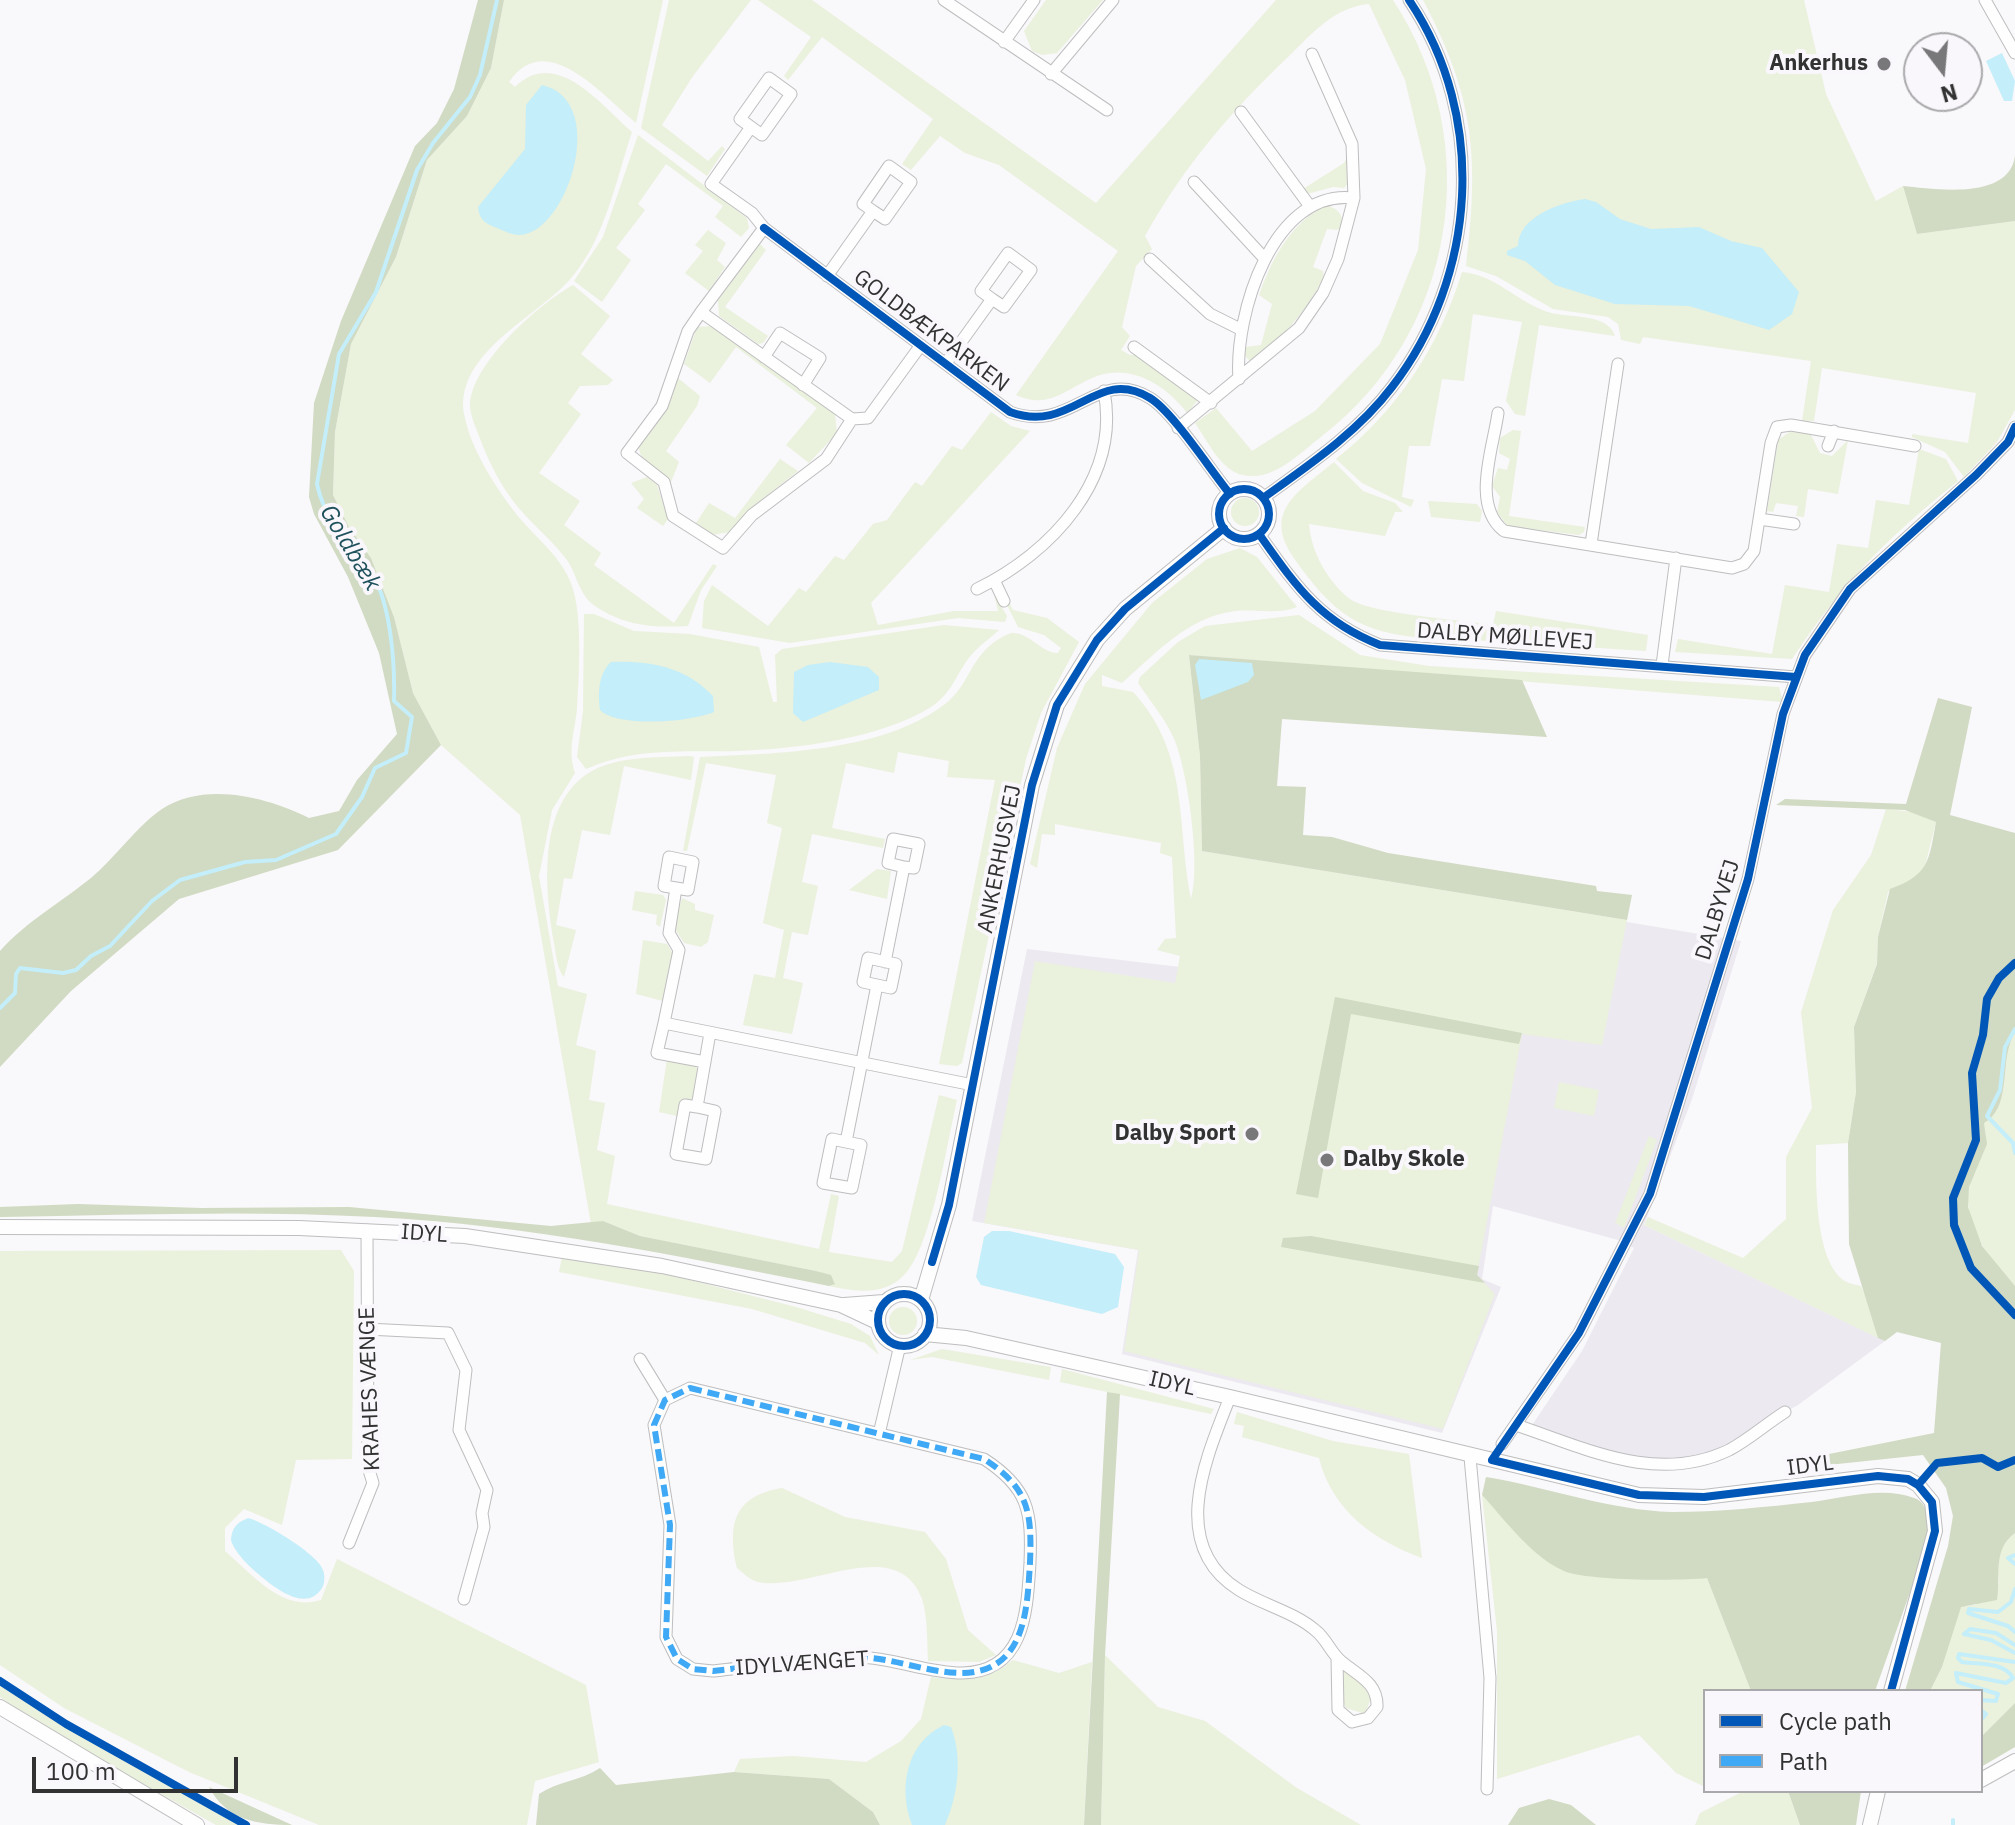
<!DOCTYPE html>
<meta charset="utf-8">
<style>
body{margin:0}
#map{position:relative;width:2015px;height:1825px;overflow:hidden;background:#f9f8fa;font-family:"IBM Plex Sans",sans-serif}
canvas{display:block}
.legend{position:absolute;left:1703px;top:1689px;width:280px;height:104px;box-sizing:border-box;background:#f9f7fb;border:2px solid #a9a8ab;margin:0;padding:10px 14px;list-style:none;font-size:24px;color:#323233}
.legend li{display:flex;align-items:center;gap:16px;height:40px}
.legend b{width:40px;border:2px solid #a9a8ab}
.north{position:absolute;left:1903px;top:32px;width:80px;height:80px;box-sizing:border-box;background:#f9f7fb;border:2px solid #a9a8ab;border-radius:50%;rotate:164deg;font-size:22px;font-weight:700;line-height:32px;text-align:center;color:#323233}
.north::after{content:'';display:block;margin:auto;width:28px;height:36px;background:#787779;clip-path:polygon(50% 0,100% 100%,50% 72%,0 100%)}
.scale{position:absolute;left:32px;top:1757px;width:206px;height:36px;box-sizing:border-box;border:4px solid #323233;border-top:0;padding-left:10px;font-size:24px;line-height:28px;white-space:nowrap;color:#323233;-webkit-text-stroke:6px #f9f7fb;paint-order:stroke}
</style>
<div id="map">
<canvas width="2015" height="1825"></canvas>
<ul class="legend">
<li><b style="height:10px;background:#0057b8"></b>Cycle path</li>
<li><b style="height:10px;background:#3fa9f5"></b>Path</li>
</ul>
<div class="north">N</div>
<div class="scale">100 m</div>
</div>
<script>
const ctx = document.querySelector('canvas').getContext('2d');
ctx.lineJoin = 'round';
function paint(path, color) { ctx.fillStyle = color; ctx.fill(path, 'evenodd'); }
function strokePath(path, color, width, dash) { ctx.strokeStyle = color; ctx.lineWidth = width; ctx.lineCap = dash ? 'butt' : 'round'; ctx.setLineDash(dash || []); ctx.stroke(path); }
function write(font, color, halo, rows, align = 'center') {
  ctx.font = font + ' "IBM Plex Sans",sans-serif'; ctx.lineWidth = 8; ctx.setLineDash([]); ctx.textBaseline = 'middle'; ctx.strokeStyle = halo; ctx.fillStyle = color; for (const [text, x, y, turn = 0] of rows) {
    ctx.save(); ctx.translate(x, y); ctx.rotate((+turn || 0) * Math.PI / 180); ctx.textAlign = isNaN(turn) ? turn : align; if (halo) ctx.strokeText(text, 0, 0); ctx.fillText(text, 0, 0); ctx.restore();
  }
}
paint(new Path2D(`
 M1202 851 1741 941 1692 1099 1644 1225 1885 1341 1798 1405 1696 1460H1628L1530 1428 1582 1351 1634 1248 1618 1240 1493 1206 1482 1279 1501 1287 1442 1433 1122 1354 1138 1250 972 1221 1027 949 1180 967Z`), '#ece9f0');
paint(new Path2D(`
 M504 0H663L636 123C602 95 546 27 509 82L515 87C556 46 601 105 632 132 616 180 605 238 572 277 541 315 454 352 464 414 470 447 494 485 514 511 534 538 566 558 574 593 582 623 579 676 577 708 575 732 567 749 575 773L552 810 539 876 558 986 587 994 576 1045 596 1051 589 1100 605 1103 597 1150 615 1156 607 1204 819 1249 831 1194 839 1196 829 1252 892 1262 902 1251 939 1095 957 1100C947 1142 932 1245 905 1274 886 1296 855 1292 829 1286L835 1283 831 1276 816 1271 640 1236 603 1221 591 1224 520 815 441 745 413 693 394 617 371 558 349 527 333 495 335 432 351 344 396 257 427 160 467 116 491 68Z
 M669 0H751L693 76 662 125 708 161 722 146 725 149 707 176 641 128Z
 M758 0H812L1096 203 1276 0H1393C1486 142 1457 332 1322 436 1300 453 1273 482 1243 475 1221 471 1207 440 1195 423L1216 408 1252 451 1315 411 1380 344 1418 250 1426 169 1405 80 1369 4C1334 7 1313 33 1289 56 1231 111 1184 166 1145 236L1152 249 1136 266 1122 327 1130 336 1121 350 1130 355 1139 354 1198 400 1187 413C1165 383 1126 361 1090 379 1062 392 1047 409 1016 395L1118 251 999 165 965 153 940 136 911 170 902 164 933 119 822 37 788 80 784 76 811 37Z
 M1046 0H1103L1057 53 1042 55 1032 51 1024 31Z
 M1423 0H1804L1826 94 1876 201 1903 186 1917 234 2015 221V410L1997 442 1964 477 1945 452 1912 437V434L1968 443 1976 393 1822 368 1814 421H1802L1811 361 1643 337 1640 344 1621 340 1618 324 1608 317 1553 309 1496 276 1466 266C1479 158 1475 98 1423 0Z
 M638 135 747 218 749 228 741 237 715 217 723 206 666 164 638 204 645 210 616 248 631 260 602 302 574 281 603 237Z
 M1349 153 1350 181 1344 188 1333 187 1307 194 1303 189 1344 163Z
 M1325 205C1337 208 1344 214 1342 227L1337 230 1327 229 1313 267 1323 271 1324 278C1305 311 1283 340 1251 362L1245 356 1246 347 1261 345 1272 304 1259 295C1273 257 1289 226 1325 205Z
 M708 230 726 243 717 260 725 267 709 291 685 273 703 251 695 245Z
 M760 244 766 250 725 307 768 336 763 343 758 344 719 316 718 300Z
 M1462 272C1496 275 1517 302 1548 312 1569 319 1607 312 1615 336L1539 325 1525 416 1515 414 1506 401 1522 322 1473 314 1464 381 1442 379 1430 446H1409L1402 497 1414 500 1411 507 1362 483 1336 459C1397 411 1439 347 1462 272Z
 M573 285 610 316 581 354 613 380 608 385 580 386 568 403 581 414 539 473 580 501 564 525 601 553 594 565 674 623 713 564 717 566 701 590 688 626C653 628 625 626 595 606 579 595 577 575 567 560 552 540 533 525 517 506 501 486 488 461 479 436 476 428 471 417 470 407 469 365 540 303 573 285Z
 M713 326 835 414 837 433 809 463 786 445 817 408 736 347 710 383 684 364 697 327Z
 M678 378 700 396 697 406 666 451 679 462 671 482 642 458 638 447 666 410Z
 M991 412 1011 426 1030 431 871 603 878 625 954 611H998L994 594 1007 616 1005 622 958 618 790 643 702 628 704 601 712 585 768 626 799 588 806 592 835 556 844 560 873 524 887 520 915 482 922 486 952 446 962 450Z
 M1513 430 1521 431 1509 516 1585 527 1584 532 1579 535 1507 526 1497 512 1500 497 1492 486 1498 468 1507 470 1510 459 1499 453 1500 438Z
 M1791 431 1810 433 1820 453 1832 456 1848 440 1838 494 1808 489 1804 517 1796 516 1798 506 1776 503 1773 512 1767 511 1778 440Z
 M1919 449 1946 459 1958 481C1886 539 1844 581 1792 659L1675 652 1678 639 1772 654 1785 585 1829 592 1837 544 1868 548 1876 500 1909 505Z
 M780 459 798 471 750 509 730 532 712 535 696 523 709 503 735 518Z
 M1334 462 1363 491 1395 503 1403 512H1395L1385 536 1309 524C1311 552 1328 582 1350 599 1371 614 1463 620 1493 625L1496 611 1648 635 1646 651C1594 648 1541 644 1488 641 1444 638 1389 642 1351 618 1328 604 1311 582 1296 561 1261 513 1295 494 1334 462Z
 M647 477 657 485 668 519 663 526 637 508 644 499 631 483Z
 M1231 512a14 14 0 1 1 28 0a14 14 0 1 1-28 0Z
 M1428 501 1477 504 1482 511 1480 522 1431 517Z
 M1240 548 1257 557 1297 607C1277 615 1256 609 1235 611 1188 617 1156 653 1122 683L1102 675V686L1133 692C1190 754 1176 823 1191 899 1201 866 1188 774 1175 741 1167 721 1150 701 1138 683L1140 677 1178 642 1205 626 1299 615 1360 655 1429 666 1779 687 1783 702 1189 655 1200 756 1202 851 1627 920 1602 1045 1522 1034 1477 1275 1495 1294 1443 1429 1124 1351 1139 1250 984 1223 1035 961 1175 983 1180 956 1157 950 1165 939 1176 938 1172 857 1160 853 1161 843 1055 824V835L1042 834 1037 868 1030 864 1057 748 1085 684 1152 603 1207 559Z
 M1009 602 1013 610 1047 618 1079 642 1041 713 1026 759 962 1063 957 1066 939 1064 995 780 947 777 949 761 898 752 894 773 846 763 832 828 885 839 883 848 812 834 802 882 818 886 808 935 792 932 783 978 803 983 792 1034 743 1025 754 974 775 978 784 930 763 923 782 828 767 823 776 775 706 763 687 851H683L700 757C777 753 881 753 945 704 973 683 969 650 1011 633 1030 632 1041 653 1058 653L1061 648 1044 635 1018 627 1006 603Z
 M584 614H594L634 631 690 634 759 647 773 702H777L775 655 782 649 944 625 999 630C988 640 977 647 968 659 955 677 951 694 931 707 880 739 795 749 736 751 685 752 634 747 586 769L577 757 583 711Z
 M690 756 694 757 691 780 624 766 610 835 582 830 572 879 564 878 556 925 576 930 564 977C557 969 556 954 554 943 545 891 537 808 587 774 616 755 657 758 690 756Z
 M1886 809 1913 812 1936 822 1925 866 1914 880 1888 892 1878 937 1877 963 1854 1027 1856 1092 1848 1143 1816 1145C1816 1180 1814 1257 1843 1280 1847 1283 1856 1285 1861 1286L1872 1309 1878 1338 1644 1225 1648 1217 1743 1258 1786 1219V1157L1812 1108 1801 1012 1833 910 1871 855Z
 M877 869 891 871 887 899 849 890Z
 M635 891 663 895 666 900 660 927 656 924 657 915 632 910Z
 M682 898 695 904V910L714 915 708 942 701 947 684 943 673 926Z
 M643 940 667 944 673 954 663 1001 636 994Z
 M2015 1033V1286C1990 1262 1962 1225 1969 1187 1973 1163 1993 1148 1983 1123 2015 1106 1998 1058 2015 1033Z
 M667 1059 695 1066 699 1071 694 1099 681 1100 677 1116 659 1112Z
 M1559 1082 1599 1090 1594 1116 1554 1108Z
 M1649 1136 1657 1140 1624 1228 1615 1223Z
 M341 1250 354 1271 352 1459 296 1460 282 1525 244 1509 225 1528V1551C254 1576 282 1612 321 1600L337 1559 586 1685 599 1762 535 1781 527 1825H319L189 1772 64 1708 0 1665V1251Z
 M562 1257 655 1271 796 1307 851 1324 870 1336 879 1355 865 1343 752 1309 559 1272Z
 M889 1321a14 14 0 1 1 28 0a14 14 0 1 1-28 0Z
 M942 1349 1051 1367 1049 1380 932 1357 910 1360Z
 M1062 1369 1214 1409 1211 1414 1060 1382Z
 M1237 1412 1333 1441 1409 1454 1422 1558C1373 1540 1332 1510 1319 1458L1242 1437 1244 1426 1234 1424Z
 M782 1488 845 1517 925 1532 946 1559 968 1630 996 1655 979 1662 928 1661C927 1641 928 1618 922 1599 897 1532 806 1593 758 1582 750 1580 743 1573 737 1568 727 1524 734 1496 782 1488Z
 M1482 1495 1544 1557 1563 1570 1707 1578 1751 1691H1705V1787L1676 1773 1639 1735 1497 1779V1631Z
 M2015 1533V1703L1981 1737V1691H1930L1942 1667 1958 1611 1962 1606 1975 1605 1999 1583C1997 1563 1998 1546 2015 1533Z
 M1105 1655 1158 1707 1205 1721 1297 1788 1361 1825H1101Z
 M1013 1660 1059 1673 1092 1662 1084 1825H880L873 1812 829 1779 734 1772 740 1759 793 1756 866 1762 901 1741 921 1719 931 1677C964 1681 987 1682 1013 1660Z
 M1344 1671 1367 1685 1372 1695 1365 1714 1346 1708 1342 1699Z
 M0 1685 103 1749 244 1825H216L51 1732 0 1697Z
 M1744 1791H1788L1800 1825H1695L1700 1813Z`), '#eaf1dd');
paint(new Path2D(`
 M478 0H504L491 68 467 116 427 160 396 257 351 344 335 432 333 495 349 527 371 558 394 617 413 693 441 745 338 850 179 899 71 991 0 1067V951C27 921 60 903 91 878 115 858 138 825 162 809 205 781 267 797 309 818L339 811 357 780 397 734 379 653 348 577 314 514 309 497 314 403 341 321 415 146 437 123 454 89Z
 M2015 156V221L1917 234 1903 186C1934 189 2009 201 2015 156Z
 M1189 655 1522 680 1547 737 1282 719 1277 786 1306 787 1303 835 1332 837 1388 853 1596 886 1597 891 1632 895 1627 920 1202 851 1200 756Z
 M1938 698 1972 707 1950 815 2015 833V1033C1998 1059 2014 1106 1984 1123L1987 1144 1969 1187 1968 1207 1982 1246 2015 1286V1533C1992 1550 2001 1575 1997 1600L1961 1607 1942 1667 1930 1691H1905L1948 1546 1953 1516 1946 1488 1923 1455 1809 1467 1819 1456 1934 1433 1941 1343 1897 1332 1885 1341 1878 1338 1849 1244 1848 1143 1856 1092 1854 1027 1877 964 1878 937 1890 889C1929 875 1929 861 1936 822L1905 810 1776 805 1785 799 1906 804Z
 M1335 997 1522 1033 1519 1044 1351 1014 1318 1198 1296 1194Z
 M78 1204 201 1208 349 1207 551 1226 603 1221 640 1236 816 1271 831 1275 835 1284 829 1286C679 1256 529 1225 375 1217 250 1210 125 1215 0 1217V1207Z
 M1311 1236 1479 1266 1477 1275 1485 1283 1281 1247 1283 1238Z
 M1107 1392 1120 1394 1105 1655 1101 1825H1084Z
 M1486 1477C1548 1487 1607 1510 1672 1512 1718 1512 1766 1507 1812 1502 1845 1498 1882 1486 1914 1498 1933 1504 1927 1531 1926 1547L1875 1691H1751L1707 1578C1680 1581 1587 1581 1564 1571 1532 1557 1505 1520 1482 1495Z
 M2015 1703V1747L1981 1767V1737Z
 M600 1768 616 1785 734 1772 829 1779 873 1812 880 1825H536L539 1794C558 1781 581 1781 600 1768Z
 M209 1787 292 1825C258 1825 226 1820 209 1787Z
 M1788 1791H1861L1856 1825H1800Z
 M1549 1799 1571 1805 1596 1825H1508L1519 1808Z`), '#d1dac2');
paint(new Path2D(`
 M2002 53 2015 81 2012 101H2004L1986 61Z
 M542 85C607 100 571 222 526 234 515 237 507 232 497 228 486 224 479 220 478 207L525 149 526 105Z
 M1585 199 1596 202 1620 219 1651 229 1699 227 1731 241 1762 248 1799 292 1792 314 1769 330 1689 306 1615 304 1555 285 1525 261 1507 255V251L1518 246C1518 217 1561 202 1585 199Z
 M1199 659 1252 663 1254 675 1248 682 1201 700 1195 665Z
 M611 662C649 660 686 667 713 696L714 712C691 722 618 728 600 710 598 694 598 674 611 662Z
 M830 662 868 667 879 677V690L803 722 793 713 794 672 808 665Z
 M992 1231H1009L1115 1254 1124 1267 1118 1307 1102 1314 981 1285 976 1277 984 1237Z
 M248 1518C264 1522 318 1554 323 1570 325 1575 325 1583 322 1588 307 1612 278 1590 263 1578 252 1569 235 1554 231 1540 232 1528 236 1523 248 1518Z
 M944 1725 951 1727C963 1758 958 1795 945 1825H912C898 1788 906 1743 944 1725Z`), '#c4eef9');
strokePath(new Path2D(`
 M0 1008 15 993 16 974 20 968 63 973 76 970 91 956 110 946 152 901 180 880 245 862 276 860 336 834 362 797 375 768 406 753 412 717 394 701C395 664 391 597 368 568 346 540 325 521 317 484L339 354 376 292 417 170 433 143 470 97 480 75 497 0
 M2015 1029 2005 1047 2000 1090 1987 1116 2013 1143 2015 1153
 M2015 1555 2008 1558 2015 1564
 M2015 1589 2011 1602 1998 1612 1969 1609 1968 1613 2008 1626 2015 1632
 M2015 1645 1996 1633 1970 1629 1964 1634 1991 1640 2015 1653
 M1981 1700 1996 1701 1998 1694 1958 1682 1956 1673 2006 1683 2013 1678C2005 1662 1978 1664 1962 1662L1958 1658 1959 1654 2015 1662
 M1981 1710 1986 1714 1981 1720
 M1953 1825V1820`), '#c4eef9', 4);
const minor = new Path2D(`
 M944 0 1107 110
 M1985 0 2015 53
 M1004 42 1034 0
 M1051 74 1113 0
 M1241 112 1309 205
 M751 127 740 119 769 78 791 94 762 135 751 127 711 184 752 213 764 228 701 312 852 419 868 418 921 345
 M1194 182 1265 259
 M764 228 1010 412C1073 435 1096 365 1150 398 1173 412 1211 471 1230 494
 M1150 259 1210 314 1242 330
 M827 276 873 211 863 204 889 166 911 182 885 219 873 211
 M701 312 688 331 662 406 627 453 664 482 673 516 723 548 752 515 826 459 852 419
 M1134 347 1211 403
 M764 357 780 333 820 358 803 385
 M946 363 992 299 981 291 1008 253 1031 270 1004 307 992 299
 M1239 379C1234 315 1273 188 1354 198
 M1498 413C1493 449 1471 505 1504 531L1732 568 1744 564 1754 551 1771 443 1777 427 1791 425 1915 446
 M1178 428 1299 328 1323 293 1338 259 1354 198 1352 144 1312 54
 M1828 446 1834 431
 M1263 498C1309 465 1358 432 1392 387 1477 277 1488 117 1409 0
 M1759 519 1794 524
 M1259 534C1296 586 1319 621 1380 645L1796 677
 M1591 544 1618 364
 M994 580 1004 601
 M977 589C1051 553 1121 479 1104 391
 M1662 665 1676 558
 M676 888 664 886 669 857 693 862 688 890 676 888 669 933 679 950 664 1023 973 1085
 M885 962 904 867 914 868 919 844 893 839 888 863 904 867
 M664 1023 657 1053 705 1062
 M697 1107 715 1111 706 1159 676 1154 685 1105 697 1107 710 1033
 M846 1142 832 1139 823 1183 852 1188 861 1145 846 1142 877 985 863 982 868 958 896 964 891 988 877 985
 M367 1329 448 1333 466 1370 459 1430 487 1490 482 1513 484 1527 464 1599
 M640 1359 665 1400
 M690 1388 984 1459C1029 1488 1032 1512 1030 1563 1027 1609 1026 1672 962 1673 928 1673 894 1658 859 1657 811 1656 761 1666 713 1671L693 1669 677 1659 666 1637 670 1525 654 1425 665 1400Z
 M1230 1397C1206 1458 1167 1545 1239 1590 1263 1605 1294 1612 1315 1630 1327 1639 1331 1654 1342 1662 1359 1676 1378 1683 1377 1707L1368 1718 1352 1722 1338 1710 1337 1658
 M1516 1425C1585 1448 1657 1485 1729 1450 1748 1440 1766 1424 1785 1412
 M879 1434 900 1345
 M1502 1444 1579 1333 1650 1194 1748 879 1783 714 1805 655 1850 589 1976 475 2008 442 2015 427
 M1470 1457 1490 1678 1487 1789
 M349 1543 373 1483 368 1467 367 1230`);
const tertiary = new Path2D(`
 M1219 514a25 25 0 1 1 50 0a25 25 0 1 1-50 0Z
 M0 1227 299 1228 465 1236 662 1266 841 1305 877 1322
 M878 1320a26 26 0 1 1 52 0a26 26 0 1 1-52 0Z
 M921 1300 949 1205 1032 785 1057 705 1097 640 1125 609 1224 528
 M844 1305 884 1302
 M925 1334 966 1338 1230 1397 1639 1495 1704 1497 1878 1476 1908 1479 1918 1485 1932 1502 1935 1531 1891 1691
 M0 1707 197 1825
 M1981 1780 2015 1761
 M1870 1825 1878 1791`);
strokePath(minor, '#bebdbf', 13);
strokePath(tertiary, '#bebdbf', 16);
strokePath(minor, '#fefefe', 11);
strokePath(tertiary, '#fefefe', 14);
strokePath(new Path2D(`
 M690 1388 984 1459C1029 1488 1032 1512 1030 1563 1027 1609 1026 1672 962 1673 928 1673 894 1658 859 1657 811 1656 761 1666 713 1671L693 1669 677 1659 666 1637 670 1525 654 1425 665 1400Z`), '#3fa9f5', 6, [12, 6]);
strokePath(new Path2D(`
 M764 228 1010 412C1073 435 1096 365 1150 398 1173 412 1211 471 1230 494
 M1219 514a25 25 0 1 1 50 0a25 25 0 1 1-50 0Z
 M1263 498C1309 465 1358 432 1392 387 1477 277 1488 117 1409 0
 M1259 534C1296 586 1319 621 1380 645L1796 677
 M2015 963 1999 978 1987 999 1983 1035 1972 1073 1976 1140 1953 1198 1954 1225 1971 1268 2015 1315
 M932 1262 949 1205 1032 785 1057 705 1097 640 1125 609 1224 528
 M878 1320a26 26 0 1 1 52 0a26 26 0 1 1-52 0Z
 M1918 1485 1937 1463 1982 1458 1998 1467 2015 1460
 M0 1681 66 1724 246 1825
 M1891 1691 1935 1531 1932 1502 1918 1485 1908 1479 1878 1476 1704 1497 1639 1495 1492 1460 1579 1333 1650 1194 1748 879 1783 714 1805 655 1850 589 1976 475 2008 442 2015 427`), '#0057b8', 8);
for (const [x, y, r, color] of [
 [1884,64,8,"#787779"],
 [1252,1134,8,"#787779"],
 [1327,1160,8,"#787779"]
]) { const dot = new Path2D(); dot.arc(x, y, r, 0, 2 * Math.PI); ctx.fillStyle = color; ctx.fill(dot); strokePath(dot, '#f9f7fb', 3); }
write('bold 22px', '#323233', '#f9f7fb', [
 ["Ankerhus",1868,64],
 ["Dalby Sport",1236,1134],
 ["Dalby Skole",1343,1160,"left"]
], 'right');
write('22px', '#323233', '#f9f7fb', [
 ["GOLDBÆKPARKEN",931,331,37],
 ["DALBY MØLLEVEJ",1505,637,4],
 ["ANKERHUSVEJ",1000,859,-79],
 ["DALBYVEJ",1718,910,-73],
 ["IDYL",424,1234,4],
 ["IDYL",1172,1384,13],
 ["KRAHES VÆNGE",370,1389,-92],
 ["IDYL",1810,1466,-7],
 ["IDYLVÆNGET",802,1664,-4]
]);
write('italic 24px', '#20525d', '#f9f7fb', [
 ["Goldbæk",350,548,59]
]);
</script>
